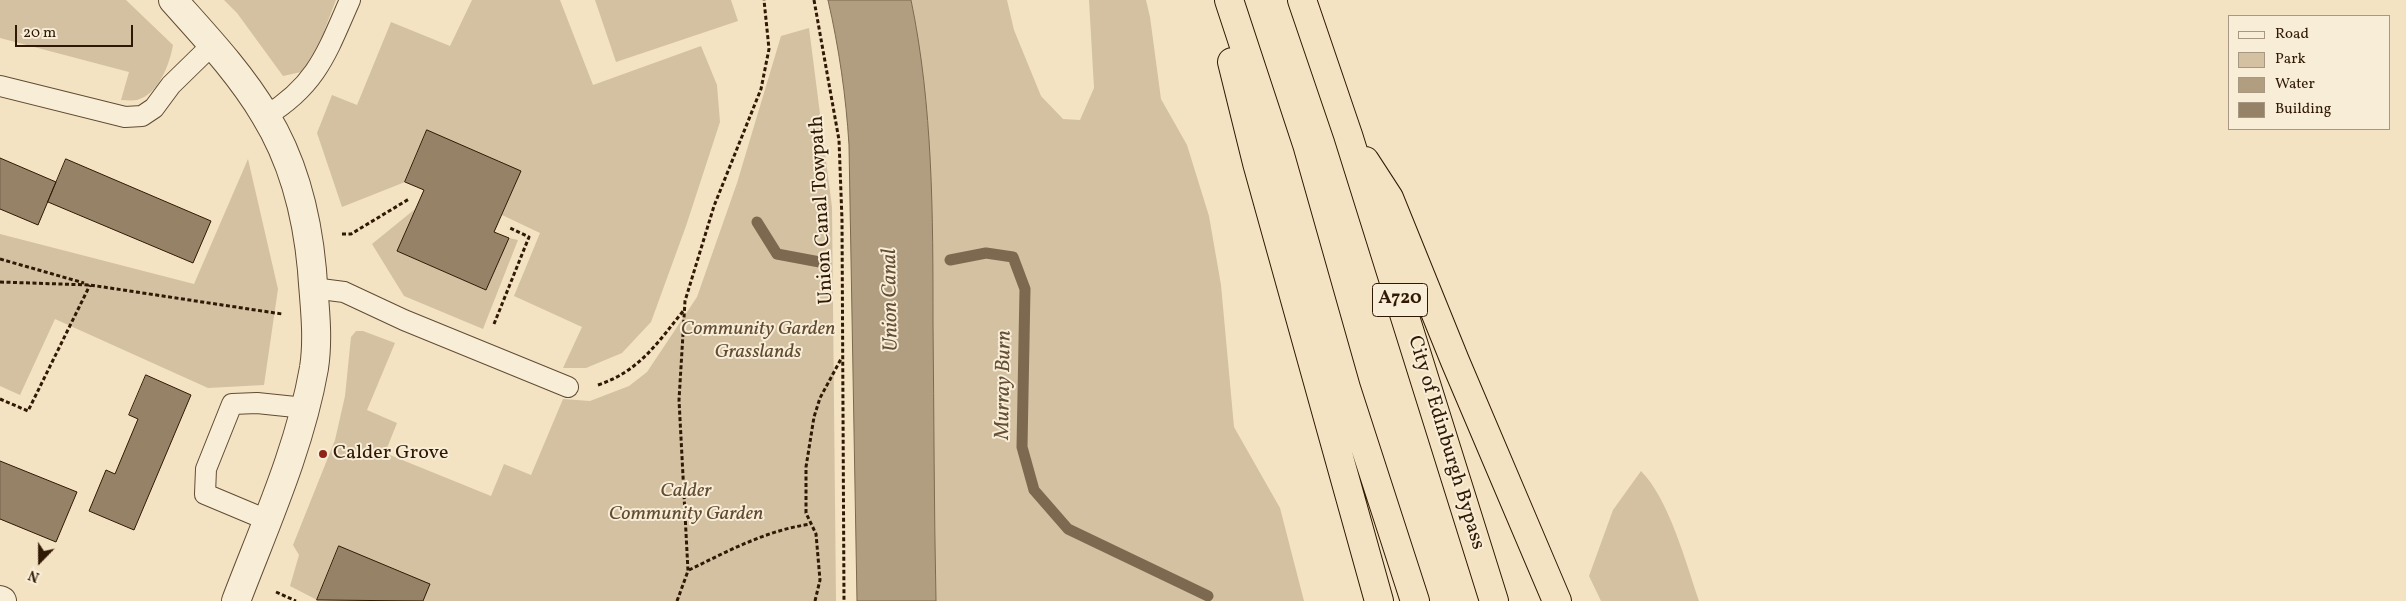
<!DOCTYPE html>
<style>
body{margin:0}
#map{position:relative;width:2406px;height:601px;overflow:hidden;background:#f4e3c2;font-family:Vollkorn,serif}
canvas{display:block}
.legend{position:absolute;left:2228px;top:15px;width:162px;height:115px;box-sizing:border-box;background:#f8edd7;border:1px solid #a89883;margin:0;padding:6px 9px;list-style:none;font-size:15px;color:#301904}
.legend li{display:flex;align-items:center;gap:10px;height:25px}
.legend b{width:25px;border:1px solid #a89883}
.north{position:absolute;left:15px;top:536px;width:50px;height:50px;-webkit-text-stroke:4px #f8edd7;paint-order:stroke;rotate:202deg;font-size:14px;font-weight:700;line-height:20px;text-align:center;color:#301904}
.north::after{content:'';display:block;margin:auto;width:18px;height:22px;background:#301904;clip-path:polygon(50% 0,100% 100%,50% 72%,0 100%)}
.scale{position:absolute;left:15px;top:25px;width:118px;height:22px;box-sizing:border-box;border:2px solid #301904;border-top:0;padding-left:6px;font-size:15px;line-height:18px;white-space:nowrap;color:#301904;-webkit-text-stroke:4px #f8edd7;paint-order:stroke}
</style>
<div id="map">
<canvas width="2406" height="601"></canvas>
<ul class="legend">
<li><b style="height:6px;background:#f8edd7"></b>Road</li>
<li><b style="height:14px;background:#d3c1a2"></b>Park</li>
<li><b style="height:14px;background:#b19e81"></b>Water</li>
<li><b style="height:14px;background:#968267"></b>Building</li>
</ul>
<div class="north">N</div>
<div class="scale">20 m</div>
</div>
<script>
const ctx = document.querySelector('canvas').getContext('2d');
ctx.lineJoin = 'round';
function paint(path, color) { ctx.fillStyle = color; ctx.fill(path, 'evenodd'); }
function strokePath(path, color, width, dash) { ctx.strokeStyle = color; ctx.lineWidth = width; ctx.lineCap = dash ? 'butt' : 'round'; ctx.setLineDash(dash || []); ctx.stroke(path); }
function write(font, color, halo, rows, align = 'center') {
  ctx.font = font + ' Vollkorn,serif'; ctx.lineWidth = 4; ctx.setLineDash([]); ctx.textBaseline = 'middle'; ctx.strokeStyle = halo; ctx.fillStyle = color; for (const [text, x, y, turn = 0] of rows) {
    ctx.save(); ctx.translate(x, y); ctx.rotate((+turn || 0) * Math.PI / 180); ctx.textAlign = isNaN(turn) ? turn : align; if (halo) ctx.strokeText(text, 0, 0); ctx.fillText(text, 0, 0); ctx.restore();
  }
}
paint(new Path2D(`
 M0 0H126L173 45C170 63 159 94 137 100 132 101 126 100 121 100L129 72 0 38Z
 M224 0H336L316 52 301 72 283 76 237 13Z
 M472 0H560L593 85 701 46 717 85 720 122 686 226 651 322 622 353 586 368H563L582 327 514 296 540 233 502 215 521 171 405 182 342 207 317 133 332 95 357 105 391 22 450 46Z
 M595 0H731L738 21 616 62Z
 M911 0H1007L1014 30 1041 96 1063 119 1080 120 1094 88 1089 0H1146L1150 17 1161 99 1187 145 1209 216 1221 285 1234 427 1280 508 1304 601H936L928 123 916 27Z
 M809 28 832 207 836 601H423L430 585 339 546 317 600 290 586 299 555 293 545 335 440 345 396 351 337 356 331H363L395 343 367 410 397 423 385 453 491 496 504 464 531 475 563 399 590 401 629 386 647 372 697 297 737 183 781 36Z
 M248 159 278 289 264 385 208 388 55 319 20 395 0 386V234L194 284Z
 M415 209 397 251 486 290 509 238 518 240 483 329 404 296 372 244Z
 M1641 471C1669 499 1686 563 1699 601H1601L1589 576 1613 510Z`), '#d3c1a2');
const water = new Path2D(`
 M828 0H911C933 106 933 216 933 324 934 417 934 509 936 601H857L849 145C846 96 839 48 828 0Z`);
paint(water, '#b19e81');
strokePath(water, '#7d694f', 1);
strokePath(new Path2D(`
 M757 222 777 254 825 263
 M950 260 986 253 1013 257 1025 289 1022 447 1034 490 1068 529 1208 596`), '#7d694f', 11);
const building = new Path2D(`
 M427 130 521 171 494 232 509 238 486 290 397 251 424 190 405 182Z
 M0 158 56 182 38 225 0 209Z
 M66 159 211 221 193 263 48 202Z
 M146 375 191 395 134 530 89 511 106 470 115 474 138 419 129 415Z
 M0 461 77 492 56 542 0 519Z
 M339 546 430 584 423 601 317 600Z`);
paint(building, '#968267');
strokePath(building, '#301904', 1);
const lane = new Path2D(`
 M0 86 125 117 142 116 154 108 171 85 213 44
 M266 116C317 85 327 52 350 0
 M313 288 344 292 404 320 568 387
 M267 520 205 494 206 469 232 404 257 403 305 408`);
const street = new Path2D(`
 M173 0C206 37 240 73 265 115 294 162 307 215 312 270 314 302 319 335 314 368 300 448 265 525 236 601
 M0 600 2 601`);
const highway = new Path2D(`
 M1229 0 1280 155 1346 388 1415 601
 M1302 0 1348 135 1494 601
 M1232 62 1257 163 1379 601
 M1365 161 1389 198 1455 361 1557 601`);
strokePath(lane, '#614c34', 22);
strokePath(street, '#614c34', 30);
strokePath(highway, '#301904', 30);
strokePath(new Path2D(`
 M814 0 839 140 842 220 844 601
 M342 234H351L409 199
 M0 259 84 283
 M0 282 90 285 282 314
 M494 324 529 237 508 227
 M598 385C640 371 658 342 684 310
 M0 399 28 411 90 285
 M689 570C728 551 767 530 811 524
 M276 592 296 601
 M677 601 688 571 679 400 685 301 714 206 761 89 769 49 764 0
 M815 601 820 580 816 534 806 513V467L814 417 820 398 841 359`), '#301904', 3, [4, 2.5]);
strokePath(lane, '#f8edd7', 20);
strokePath(street, '#f8edd7', 28);
strokePath(highway, '#f4e3c2', 28);
for (const [x, y, r, color] of [
 [323,454,5,"#8f2418"]
]) { const dot = new Path2D(); dot.arc(x, y, r, 0, 2 * Math.PI); ctx.fillStyle = color; ctx.fill(dot); strokePath(dot, '#f8edd7', 2); }
for (const [x, y, w] of [
 [1400,300,55]
]) { const box = new Path2D(); box.roundRect(x - w / 2, y - 16.5, w, 33, 4); ctx.fillStyle = '#f8edd7'; ctx.fill(box); strokePath(box, '#301904', 1); }
write('bold 19px', '#301904', null, [
 ["A720",1400,300]
]);
write('20px', '#301904', '#f8edd7', [
 ["Union Canal Towpath",823,210,-93],
 ["City of Edinburgh Bypass",1445,443,73]
]);
write('italic 20px', '#614b33', '#f8edd7', [
 ["Community Garden",758,330],
 ["Grasslands",758,353],
 ["Calder",686,492],
 ["Community Garden",686,515]
]);
write('20px', '#301904', '#f8edd7', [
 ["Calder Grove",333,454]
], 'left');
write('italic 21px', '#644e36', '#f8edd7', [
 ["Union Canal",892,300,-91],
 ["Murray Burn",1005,385,-89]
]);
</script>
